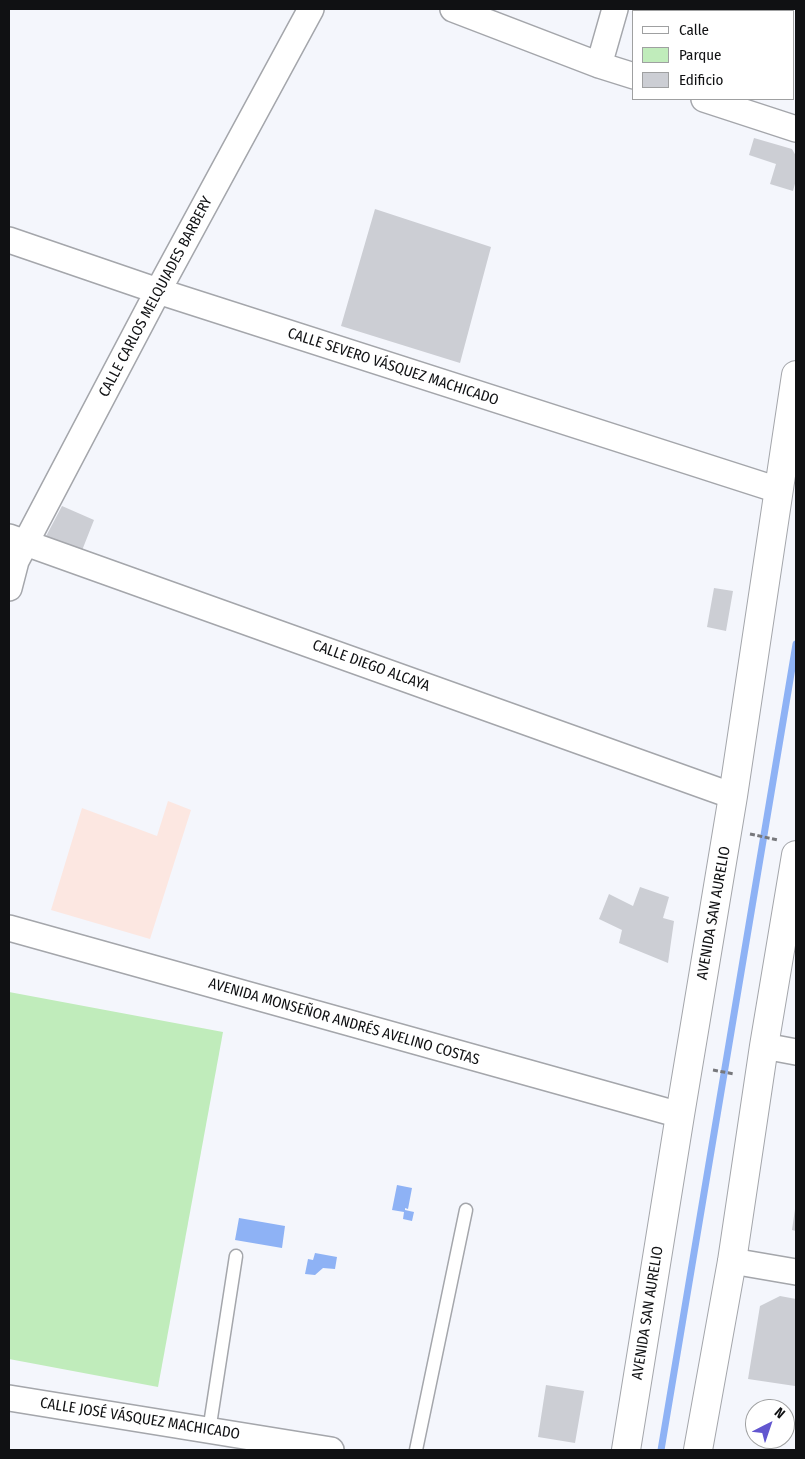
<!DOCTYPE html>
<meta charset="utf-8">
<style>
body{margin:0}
#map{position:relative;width:805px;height:1459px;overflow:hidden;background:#f4f6fc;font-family:"Fira Sans Condensed",sans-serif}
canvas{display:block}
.frame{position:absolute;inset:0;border:10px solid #101113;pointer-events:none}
.legend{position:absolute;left:632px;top:10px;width:162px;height:90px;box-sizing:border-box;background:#fff;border:1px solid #9fa0a1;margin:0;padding:6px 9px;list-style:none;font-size:15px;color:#101113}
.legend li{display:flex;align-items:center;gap:10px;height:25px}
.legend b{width:25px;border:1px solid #9fa0a1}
.north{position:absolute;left:745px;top:1399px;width:50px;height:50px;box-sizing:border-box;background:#fff;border:1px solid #9fa0a1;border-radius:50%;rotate:41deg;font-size:14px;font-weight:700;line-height:20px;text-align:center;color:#101113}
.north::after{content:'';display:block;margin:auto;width:18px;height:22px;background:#6256cf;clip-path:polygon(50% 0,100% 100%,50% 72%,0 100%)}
</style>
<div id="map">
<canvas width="805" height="1459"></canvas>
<div class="frame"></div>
<ul class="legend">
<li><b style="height:6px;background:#fff"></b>Calle</li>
<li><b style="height:14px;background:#c0ecbb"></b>Parque</li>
<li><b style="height:14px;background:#ccced4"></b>Edificio</li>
</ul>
<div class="north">N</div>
</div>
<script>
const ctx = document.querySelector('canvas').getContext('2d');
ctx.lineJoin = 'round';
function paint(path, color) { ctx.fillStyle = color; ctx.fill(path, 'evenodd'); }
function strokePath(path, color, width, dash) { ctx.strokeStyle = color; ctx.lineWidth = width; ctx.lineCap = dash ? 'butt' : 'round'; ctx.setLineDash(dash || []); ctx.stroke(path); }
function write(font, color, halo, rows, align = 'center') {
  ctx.font = font + ' "Fira Sans Condensed",sans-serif'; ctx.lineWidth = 5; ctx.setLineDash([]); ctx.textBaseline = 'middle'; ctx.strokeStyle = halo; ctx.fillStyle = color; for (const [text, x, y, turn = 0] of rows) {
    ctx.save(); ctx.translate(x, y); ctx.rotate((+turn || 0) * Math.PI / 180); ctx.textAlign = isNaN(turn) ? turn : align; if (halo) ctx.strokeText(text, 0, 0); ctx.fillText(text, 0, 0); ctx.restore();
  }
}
paint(new Path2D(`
 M168 801 191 810 150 939 51 910 82 808 157 836Z`), '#fce7e1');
paint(new Path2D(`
 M9 992 223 1032 158 1387 9 1359Z`), '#c0ecbb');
paint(new Path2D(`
 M397 1185 412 1188 408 1209 405 1208V1210L414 1212 412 1221 403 1219 404 1212 392 1210Z
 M239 1218 285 1226 282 1248 235 1240Z
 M315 1253 337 1257 335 1269 323 1268 315 1275 305 1274 308 1259 313 1260Z`), '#8eb2f5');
strokePath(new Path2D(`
 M661 1450 796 644`), '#8eb2f5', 7);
paint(new Path2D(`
 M754 138 792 149 796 156V180L793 191 770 184 776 164 749 155Z
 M375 209 491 247 460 363 341 326Z
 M62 506 94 520 81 553 43 542Z
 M714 588 733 591 726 631 707 627Z
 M640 887 669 897 663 918 674 921 668 963 619 943 622 930 599 919 609 894 633 906Z
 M795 1209H796V1231L792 1230Z
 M780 1296 796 1299V1377L795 1386 748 1379 760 1306Z
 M546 1385 584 1391 575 1443 538 1437Z`), '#ccced4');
const service = new Path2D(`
 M209 1431 236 1256
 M416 1450 466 1210`);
const minor = new Path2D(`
 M453 9 599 65 634 76
 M599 65 615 9
 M704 99 796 129
 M9 240 158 291 778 490
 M9 537 733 796
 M9 588 16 561 158 291 311 9
 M9 928 680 1115
 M764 1046 796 1052
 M732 1261 796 1272
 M9 1398 331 1450`);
const secondary = new Path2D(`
 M626 1450 680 1115 733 796 796 375
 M698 1450 732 1261 764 1046 796 855`);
strokePath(service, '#a4a6ab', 15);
strokePath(minor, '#a4a6ab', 28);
strokePath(secondary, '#a4a6ab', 30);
strokePath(new Path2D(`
 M750 834 778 840
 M713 1070 734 1074`), '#77787c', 3, [5, 2.5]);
strokePath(service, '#fff', 12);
strokePath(minor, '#fff', 25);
strokePath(secondary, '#fff', 28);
write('15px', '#101113', '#fff', [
 ["CALLE CARLOS MELQUIADES BARBERY",156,297,-62],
 ["CALLE SEVERO VÁSQUEZ MACHICADO",393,367,18],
 ["CALLE DIEGO ALCAYA",371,666,20],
 ["AVENIDA SAN AURELIO",714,913,-80],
 ["AVENIDA MONSEÑOR ANDRÉS AVELINO COSTAS",344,1022,16],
 ["AVENIDA SAN AURELIO",648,1313,-81],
 ["CALLE JOSÉ VÁSQUEZ MACHICADO",140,1419,9]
]);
</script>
